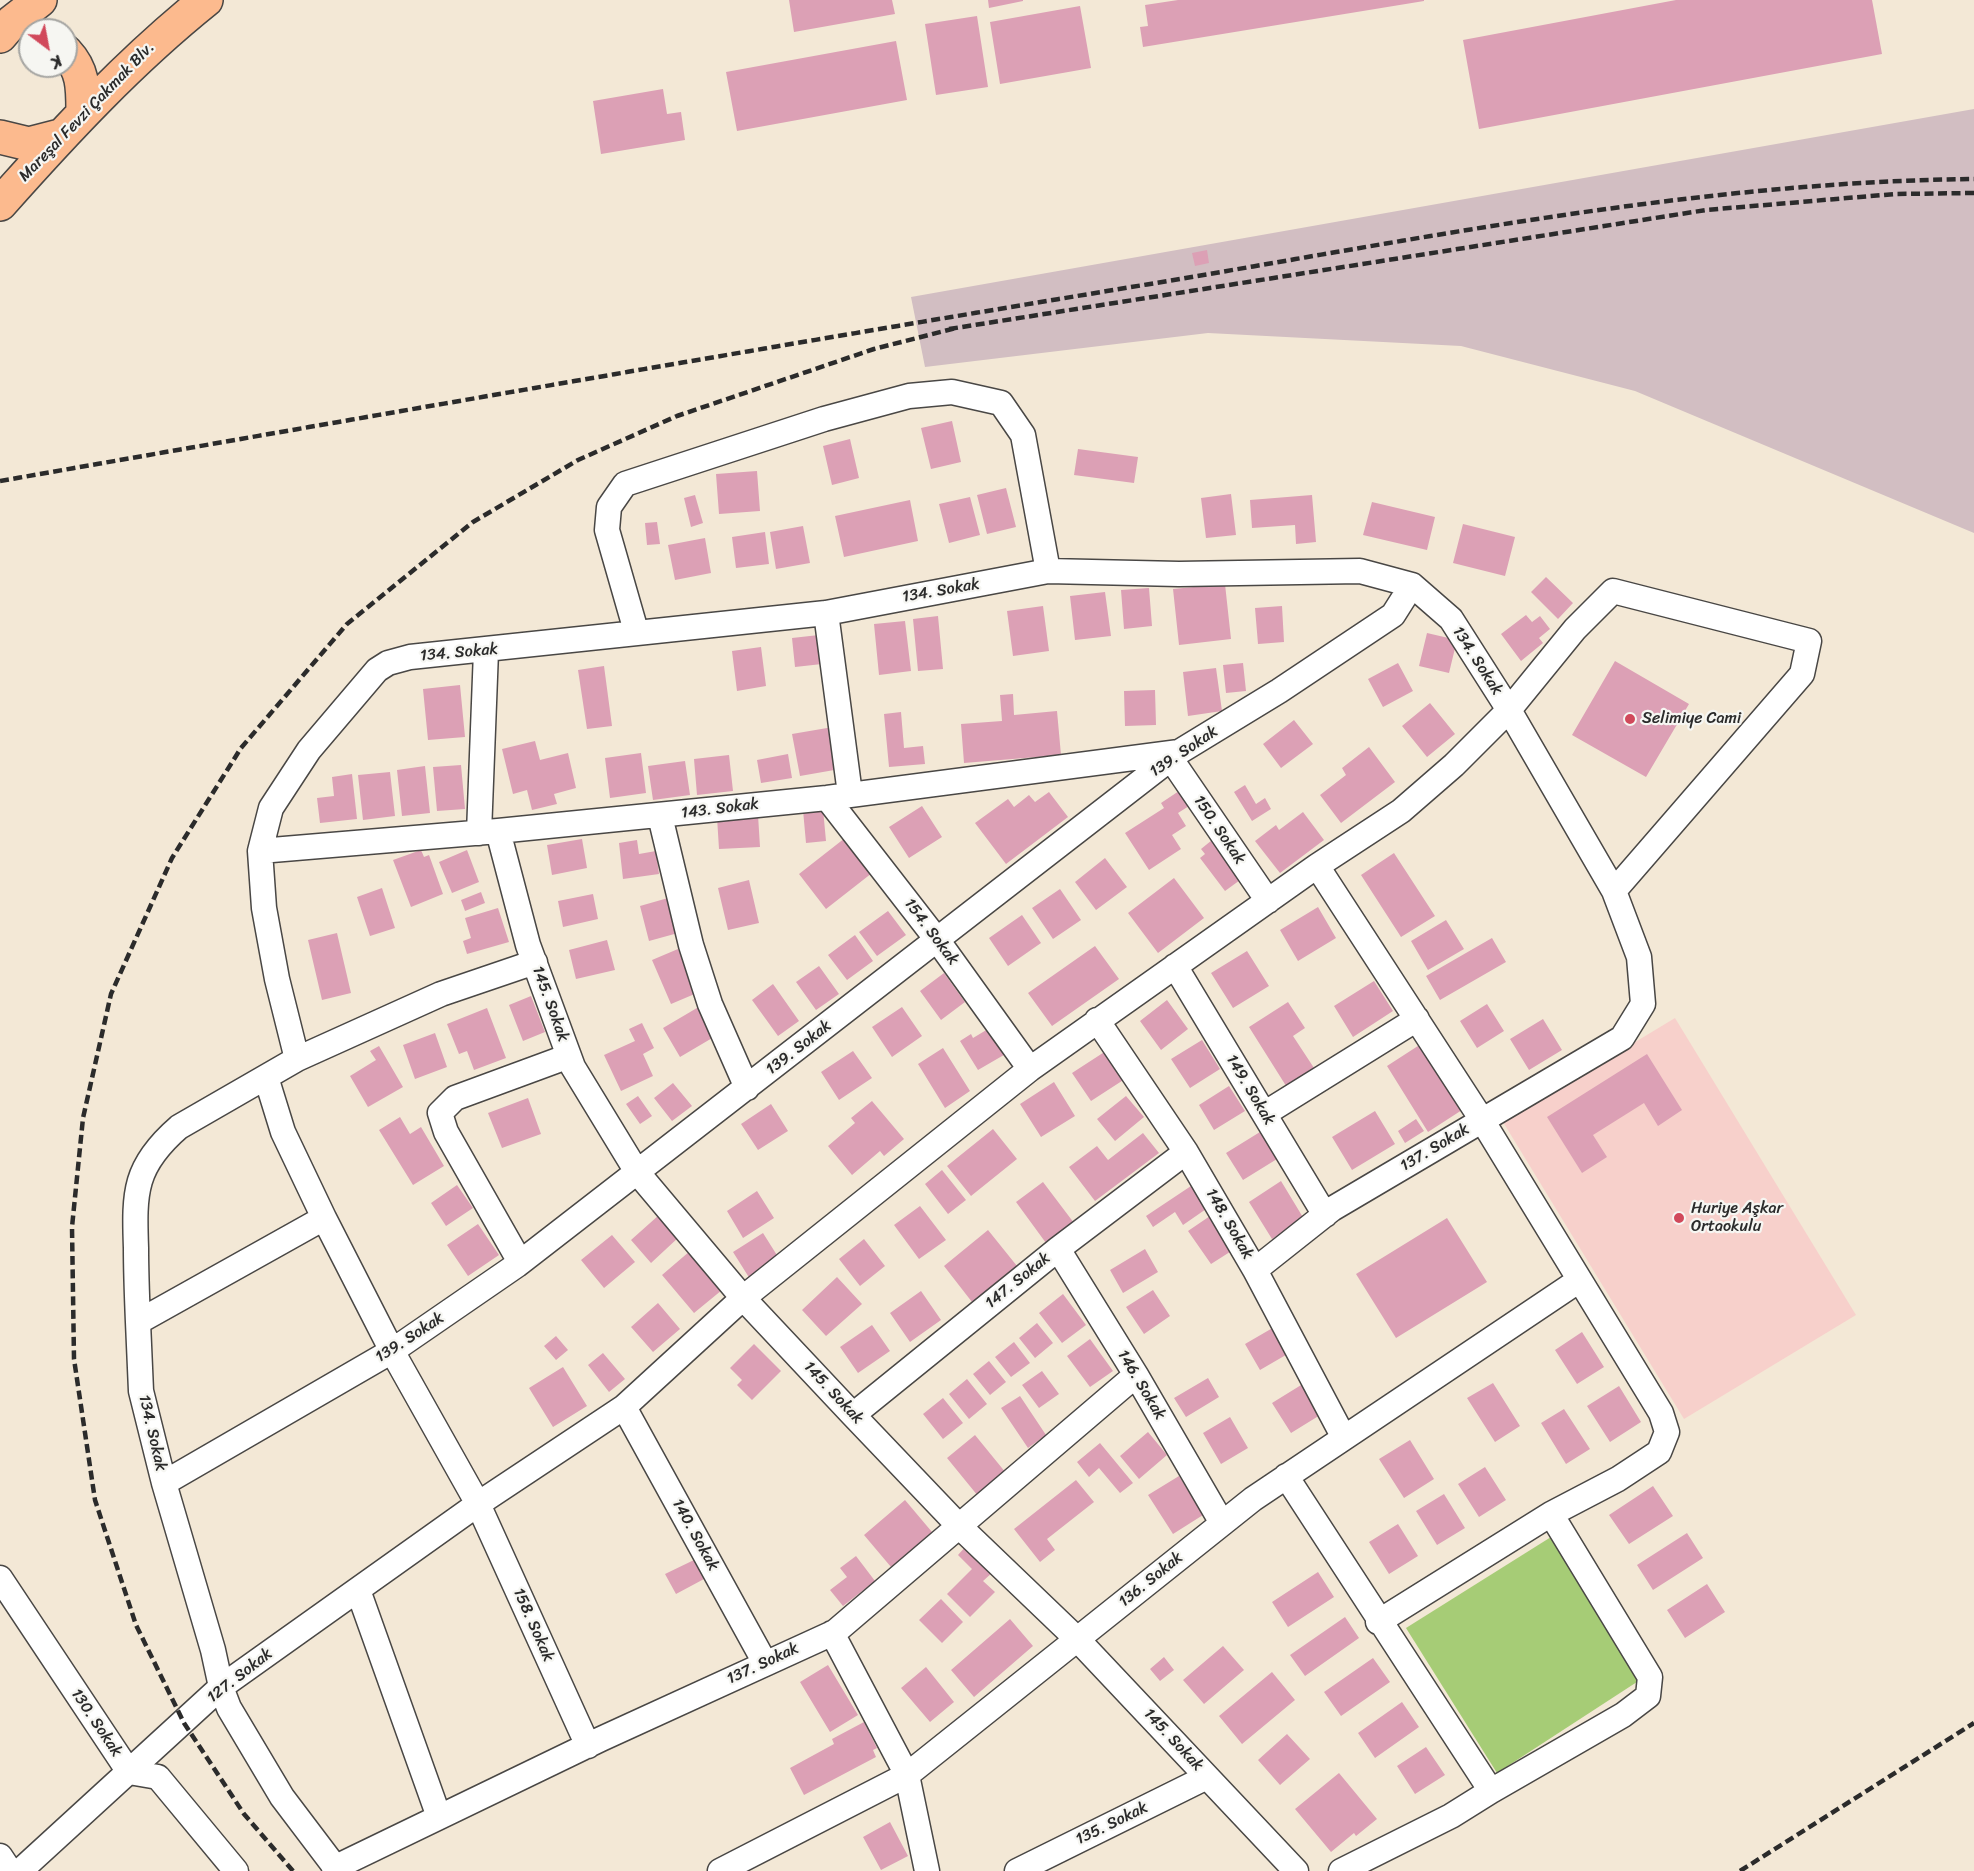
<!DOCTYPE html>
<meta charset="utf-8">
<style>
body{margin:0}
#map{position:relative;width:1974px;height:1871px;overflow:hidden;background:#f3e8d6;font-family:Sriracha,sans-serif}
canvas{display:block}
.north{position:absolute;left:18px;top:18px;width:60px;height:60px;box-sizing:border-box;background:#f6f6f2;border:2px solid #a5a5a2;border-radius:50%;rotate:148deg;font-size:16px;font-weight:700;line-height:24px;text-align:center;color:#2b2b2b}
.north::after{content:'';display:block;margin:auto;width:21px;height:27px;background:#d1495b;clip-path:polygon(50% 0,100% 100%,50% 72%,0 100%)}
</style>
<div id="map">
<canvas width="1974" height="1871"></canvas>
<div class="north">K</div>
</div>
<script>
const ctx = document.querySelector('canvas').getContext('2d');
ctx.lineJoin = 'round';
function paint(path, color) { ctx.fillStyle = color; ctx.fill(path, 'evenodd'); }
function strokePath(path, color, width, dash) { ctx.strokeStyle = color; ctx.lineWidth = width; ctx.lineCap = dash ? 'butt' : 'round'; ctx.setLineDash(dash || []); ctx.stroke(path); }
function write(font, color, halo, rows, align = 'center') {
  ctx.font = font + ' Sriracha,sans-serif'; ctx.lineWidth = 4.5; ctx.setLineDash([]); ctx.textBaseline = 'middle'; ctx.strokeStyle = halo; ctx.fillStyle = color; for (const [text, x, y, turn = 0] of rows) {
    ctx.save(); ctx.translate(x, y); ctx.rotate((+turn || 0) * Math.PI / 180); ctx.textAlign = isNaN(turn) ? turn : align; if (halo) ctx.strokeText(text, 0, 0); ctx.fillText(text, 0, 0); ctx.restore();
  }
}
paint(new Path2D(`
 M1675 1018 1856 1315 1684 1419 1503 1122Z`), '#f7d0cb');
paint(new Path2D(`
 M1974 109V533L1635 391 1461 346 1208 333 925 367 911 297Z`), '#d2bec2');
paint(new Path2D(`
 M1551 1537 1640 1680 1497 1773 1406 1628Z`), '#a6cc76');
paint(new Path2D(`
 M789 0H892L895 14 794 32Z
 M988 0H1023V1L989 8Z
 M1178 0H1424V1L1143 47 1140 27 1148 26 1145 5Z
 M1676 0H1872L1882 54 1479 129 1463 40Z
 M1080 6 1091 68 1000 84 990 22Z
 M977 16 988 87 936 95 925 24Z
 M896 41 907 100 737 131 726 72Z
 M663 89 667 114 681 112 685 140 601 154 593 101Z
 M1207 250 1209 263 1195 266 1192 253Z
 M952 421 961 462 931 469 921 428Z
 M850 439 859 478 832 485 823 446Z
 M1078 449 1138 457 1134 483 1074 475Z
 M757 471 760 511 719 514 716 474Z
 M1006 488 1016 527 987 534 977 495Z
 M1231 494 1236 535 1206 538 1201 498Z
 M695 495 703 523 691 527 684 498Z
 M1312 495 1316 542 1296 544 1295 525 1252 528 1250 500Z
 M970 497 980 535 949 543 939 504Z
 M910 500 918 541 844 557 835 516Z
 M1372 502 1435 517 1427 550 1363 535Z
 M657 522 660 544 647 545 645 523Z
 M1463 524 1515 537 1505 576 1453 563Z
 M803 526 810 563 776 569 770 532Z
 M765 532 769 564 736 568 732 537Z
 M705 538 711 573 675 580 668 545Z
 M1546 577 1573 603 1558 619 1531 592Z
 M1225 584 1231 639 1179 645 1173 589Z
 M1149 588 1152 626 1124 629 1121 590Z
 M1105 592 1111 636 1075 640 1070 596Z
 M1043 606 1049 651 1013 656 1007 611Z
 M1282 606 1284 642 1258 644 1255 608Z
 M1526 615 1532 622 1540 616 1550 629 1539 638 1543 643 1521 661 1501 634Z
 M938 616 943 669 918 671 913 619Z
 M905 621 911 671 879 675 874 624Z
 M1427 633 1457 640 1449 673 1419 666Z
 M828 634 831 663 795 667 792 638Z
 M761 647 766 686 737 691 732 651Z
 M1615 661 1689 704 1646 777 1572 735Z
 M1243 663 1246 691 1226 693 1223 665Z
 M1398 663 1413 691 1383 707 1368 679Z
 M604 666 612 726 587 729 578 670Z
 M1216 668 1222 711 1188 716 1183 672Z
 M460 685 465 737 428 740 423 689Z
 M1155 690 1156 725 1125 726 1124 691Z
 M1013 694 1014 715 1057 711 1061 755 964 763 961 724 1002 721 1000 695Z
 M1430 703 1455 734 1427 757 1402 726Z
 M901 712 904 748 923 746 925 764 889 767 884 714Z
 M1294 720 1313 744 1281 768 1263 744Z
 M833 727 840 769 800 776 792 734Z
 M535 741 540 760 568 753 576 788 554 794 557 804 532 810 527 790 513 794 502 749Z
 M1369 747 1395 782 1341 823 1320 795 1346 775 1342 768Z
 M641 753 646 793 610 798 605 758Z
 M788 754 792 778 761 783 757 760Z
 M729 755 733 791 697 795 694 759Z
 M685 761 690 795 653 800 648 766Z
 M461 765 465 809 437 811 433 767Z
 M425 766 430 813 402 816 397 770Z
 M390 772 395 816 363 820 358 775Z
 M352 774 357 819 320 823 317 798 334 796 332 777Z
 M1245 785 1256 804 1265 798 1271 809 1252 821 1234 792Z
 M1179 791 1189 806 1178 813 1186 826 1172 835 1181 849 1149 870 1125 833 1164 808 1161 803Z
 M1049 792 1068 817 1006 864 975 823 1008 799 1014 807 1029 795 1035 802Z
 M922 806 942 837 909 858 889 827Z
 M823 809 826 841 806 843 803 810Z
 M1303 812 1324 840 1280 873 1255 841 1276 825 1279 830Z
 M758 815 760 847 719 849 717 817Z
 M1217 836 1247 875 1225 891 1200 858 1205 854 1201 849Z
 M845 838 872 873 826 909 799 874Z
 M582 839 587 868 552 875 547 845Z
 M637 840 639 854 656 851 659 874 623 879 619 843Z
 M421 850 424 857 429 855 443 894 411 907 393 860Z
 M467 850 479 882 452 893 439 862Z
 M1394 853 1435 916 1401 937 1361 875Z
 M1105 858 1127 887 1096 910 1075 882Z
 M1174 878 1204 918 1158 953 1128 913Z
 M749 880 759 923 728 930 718 888Z
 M382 888 395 928 370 936 357 897Z
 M1060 889 1081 920 1053 939 1032 908Z
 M481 892 485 903 465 911 461 900Z
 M593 894 598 919 563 927 558 901Z
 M668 898 678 933 649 941 640 906Z
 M1318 907 1336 938 1298 961 1280 930Z
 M498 908 509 942 467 954 463 941 471 938 465 918Z
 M888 911 906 935 877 956 859 932Z
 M1022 915 1041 943 1008 966 989 938Z
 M1446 920 1464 949 1428 970 1411 941Z
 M337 933 351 993 322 1000 308 940Z
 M855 935 873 961 847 980 828 955Z
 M1492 938 1506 962 1440 1000 1426 976Z
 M607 940 615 970 576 979 569 950Z
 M1095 946 1119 979 1052 1026 1028 993Z
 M678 949 697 993 671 1004 652 960Z
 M1247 951 1269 986 1233 1008 1211 973Z
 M819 966 839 994 816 1010 796 982Z
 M944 973 965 1002 941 1020 920 991Z
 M1374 981 1393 1011 1353 1037 1334 1006Z
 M773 984 799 1021 778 1036 752 1000Z
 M531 996 545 1032 523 1041 509 1005Z
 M1167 1000 1188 1029 1161 1050 1140 1021Z
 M1288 1002 1305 1028 1293 1036 1316 1071 1288 1089 1249 1027Z
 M1487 1004 1504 1031 1477 1048 1460 1021Z
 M702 1005 719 1034 680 1057 663 1028Z
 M902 1007 922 1036 892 1057 872 1027Z
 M487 1008 506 1058 474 1070 467 1051 459 1054 447 1024Z
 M1543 1019 1562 1050 1529 1070 1510 1039Z
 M642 1023 654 1048 643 1054 653 1076 621 1091 604 1055 635 1041 629 1029Z
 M993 1026 1009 1052 978 1070 960 1041 971 1034 973 1038Z
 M435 1033 447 1067 415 1079 403 1045Z
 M1202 1040 1220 1069 1190 1088 1171 1059Z
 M1421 1044 1462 1110 1428 1132 1387 1066Z
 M379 1046 403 1087 368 1107 350 1076 376 1060 370 1051Z
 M943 1048 970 1091 945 1108 918 1064Z
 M1109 1049 1128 1077 1091 1101 1072 1073Z
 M853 1051 872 1078 839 1100 821 1072Z
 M1647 1054 1682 1110 1658 1126 1644 1103 1593 1135 1607 1157 1582 1173 1547 1117Z
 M1054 1082 1075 1116 1041 1137 1020 1104Z
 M673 1083 692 1106 672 1121 654 1098Z
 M1229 1086 1245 1111 1214 1130 1199 1105Z
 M638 1096 652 1116 640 1124 626 1104Z
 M1126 1096 1144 1117 1115 1141 1097 1119Z
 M528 1098 541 1134 502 1148 488 1113Z
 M872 1101 904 1139 884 1156 880 1151 852 1175 828 1146 855 1123 851 1118Z
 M771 1104 788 1131 758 1150 741 1124Z
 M1375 1111 1395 1144 1352 1170 1332 1137Z
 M400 1117 410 1134 421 1127 444 1166 413 1185 379 1130Z
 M1416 1119 1424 1131 1405 1143 1398 1131Z
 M993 1129 1017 1159 971 1196 947 1166Z
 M1260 1132 1277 1159 1243 1180 1226 1153Z
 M1143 1133 1159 1153 1095 1201 1069 1167 1097 1146 1108 1160Z
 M942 1170 966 1200 948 1214 925 1184Z
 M1281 1181 1304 1219 1272 1239 1249 1202Z
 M1043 1182 1074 1223 1046 1243 1016 1202Z
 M1194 1184 1209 1207 1183 1225 1175 1212 1153 1227 1146 1216Z
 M457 1185 473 1208 446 1226 431 1203Z
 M757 1191 774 1218 743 1238 727 1211Z
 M920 1206 946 1240 919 1259 894 1225Z
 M659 1215 679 1237 651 1263 631 1240Z
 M1210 1216 1233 1250 1211 1264 1188 1231Z
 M1447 1218 1487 1282 1396 1338 1356 1274Z
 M478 1224 499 1255 468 1276 447 1245Z
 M988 1230 1017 1266 972 1302 944 1266Z
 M763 1233 780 1260 750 1279 733 1252Z
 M612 1235 635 1262 604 1288 581 1260Z
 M864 1239 885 1266 860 1286 839 1259Z
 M1145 1249 1158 1272 1123 1293 1110 1270Z
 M690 1251 722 1290 694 1313 662 1275Z
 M837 1277 862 1304 826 1336 802 1310Z
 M1153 1290 1170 1316 1144 1334 1126 1307Z
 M921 1291 941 1320 910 1342 890 1313Z
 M1063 1294 1086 1325 1062 1343 1039 1313Z
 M658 1303 680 1329 653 1352 631 1327Z
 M1037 1323 1053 1343 1035 1358 1019 1338Z
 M872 1325 890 1351 858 1373 840 1347Z
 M1276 1326 1291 1352 1260 1370 1245 1344Z
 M1582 1332 1604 1367 1577 1384 1555 1350Z
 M556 1336 568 1350 556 1360 544 1346Z
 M1090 1339 1113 1371 1090 1387 1067 1356Z
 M1014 1342 1030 1363 1011 1377 995 1357Z
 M754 1344 781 1371 752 1400 737 1385 742 1380 730 1368Z
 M603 1353 625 1379 609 1392 588 1365Z
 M989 1361 1006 1382 990 1395 973 1374Z
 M563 1367 587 1406 553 1427 529 1388Z
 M1042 1371 1059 1394 1039 1408 1022 1385Z
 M1208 1378 1219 1397 1186 1417 1174 1398Z
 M967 1379 987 1404 969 1419 949 1394Z
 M1306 1382 1325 1412 1291 1433 1272 1403Z
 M1493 1383 1520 1426 1495 1442 1467 1398Z
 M1619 1386 1641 1422 1610 1442 1587 1406Z
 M1020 1396 1046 1435 1028 1448 1001 1408Z
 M943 1398 963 1423 943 1439 923 1414Z
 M1564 1409 1590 1449 1566 1464 1541 1423Z
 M1230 1417 1248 1448 1221 1464 1203 1433Z
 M1148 1432 1167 1455 1139 1479 1120 1456Z
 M975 1435 1006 1473 978 1496 947 1458Z
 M1410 1440 1434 1479 1404 1498 1379 1459Z
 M1100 1443 1133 1483 1120 1493 1099 1468 1089 1477 1077 1462Z
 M1485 1467 1506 1500 1479 1517 1458 1484Z
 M1179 1476 1203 1515 1173 1534 1148 1495Z
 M1076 1480 1094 1502 1047 1539 1055 1550 1040 1562 1014 1529Z
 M1653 1486 1673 1516 1629 1544 1609 1515Z
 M1444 1494 1465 1528 1437 1545 1416 1511Z
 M905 1500 932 1532 891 1567 864 1535Z
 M1398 1524 1418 1556 1389 1574 1369 1542Z
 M1687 1533 1703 1558 1653 1590 1637 1565Z
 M967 1545 993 1572 983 1581 995 1592 970 1617 947 1594 972 1569 958 1555Z
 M856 1556 875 1581 843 1606 830 1590 847 1577 840 1568Z
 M694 1560 704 1579 676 1594 665 1574Z
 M1318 1572 1334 1597 1288 1627 1272 1602Z
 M1707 1584 1725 1612 1685 1638 1667 1610Z
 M941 1599 963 1622 942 1643 919 1620Z
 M1345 1617 1359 1638 1305 1676 1290 1655Z
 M1010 1619 1033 1646 974 1697 951 1670Z
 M1223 1646 1244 1670 1204 1704 1183 1680Z
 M1164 1657 1174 1670 1160 1681 1150 1669Z
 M1373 1658 1390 1682 1341 1716 1324 1692Z
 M828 1665 858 1715 830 1732 800 1682Z
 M926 1667 954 1702 930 1722 901 1688Z
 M1272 1672 1295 1700 1242 1744 1219 1716Z
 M1402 1702 1419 1727 1375 1758 1358 1733Z
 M864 1722 877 1748 873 1750 876 1757 804 1795 790 1768 834 1744 832 1739Z
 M1287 1734 1310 1759 1280 1785 1258 1760Z
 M1426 1747 1445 1775 1415 1794 1397 1766Z
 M1339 1773 1377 1819 1356 1836 1354 1833 1331 1852 1295 1809Z
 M890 1822 908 1856 881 1870 863 1837Z`), '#dca0b5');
const minor = new Path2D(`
 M826 613 850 794
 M636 631 607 530 609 507 625 484 824 419 909 396 952 392 1001 403 1023 435 1048 571
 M1171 759 1268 901
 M827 798 938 941 1030 1069
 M660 816 691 945 710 1004 747 1088
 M498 831 528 945 573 1067 637 1172 743 1298 853 1415 959 1526 1078 1640 1296 1871
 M479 833 486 651
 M260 851 498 831 827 798 1179 752
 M1317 866 1482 1120 1661 1413 1667 1432 1659 1452 1618 1479 1551 1514 1378 1622
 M1175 966 1325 1215
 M1097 1020 1186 1152 1255 1270 1344 1438
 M297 1059 277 979 264 908 260 851 271 808 309 750 377 670 388 663 410 657 826 613 1048 571 1179 574 1360 571 1412 585 1451 619 1509 710 1614 891 1639 957 1643 1004 1622 1038 1332 1209 1255 1270
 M266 1077 283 1132 324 1218 138 1322 141 1391 164 1483 213 1650 221 1687 229 1708 282 1797 338 1871
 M1264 1114 1417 1019
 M324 1218 392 1351 478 1504 588 1746
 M1058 1249 1136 1375 1222 1523
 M520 1262 446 1132 440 1113 455 1098 569 1056
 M138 1322C137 1298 136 1273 136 1248 134 1192 134 1166 179 1127L297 1059 441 994 535 962
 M624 1407 765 1663
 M853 1415 1058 1249 1186 1152
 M1286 1476 1491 1791 1451 1816 1341 1871
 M164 1483 392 1351 517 1265 1179 752 1279 691 1393 615 1412 585
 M0 1578 129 1772 158 1777 236 1871
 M358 1590 439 1817
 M832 1633 907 1775 927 1871
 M1491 1791 1623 1715 1648 1696 1650 1677 1551 1514
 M0 1856 10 1871
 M334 1868 601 1739 835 1632 1136 1375
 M20 1871 221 1687 478 1504 624 1407 743 1298 1030 1069 1317 866 1401 811 1454 765 1509 710 1575 629 1613 591 1809 641 1802 674 1614 891
 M720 1871 907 1775 1253 1499 1578 1281
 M1017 1871 1207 1777`);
const primary = new Path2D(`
 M0 36 12 22 40 0
 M66 52C83 70 83 87 83 111
 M0 137 29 144 60 136
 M0 204C65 131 130 61 206 0`);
strokePath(minor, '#494745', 27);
strokePath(primary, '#494745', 36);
strokePath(minor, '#fff', 24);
strokePath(primary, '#fcba8e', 33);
strokePath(new Path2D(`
 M949 329 1706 210 1895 194 1974 193
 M0 481C389 413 778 345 1168 281 1435 236 1702 182 1974 179
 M293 1871 244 1814 184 1723 136 1625 95 1500 74 1359 72 1227 83 1118 111 994 172 858 241 748 347 624 473 522 578 460 677 416 874 349 956 328
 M1740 1871 1974 1723`), '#2b2b2b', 4.5, [9, 4.5]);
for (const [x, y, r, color] of [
 [1630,719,6,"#d1495b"],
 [1679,1218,6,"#d1495b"]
]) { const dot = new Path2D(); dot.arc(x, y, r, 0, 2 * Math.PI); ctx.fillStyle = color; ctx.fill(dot); strokePath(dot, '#f6f6f2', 2); }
write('16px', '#2b2b2b', '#f6f6f2', [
 ["Mareşal Fevzi Çakmak Blv.",87,112,-46],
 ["134. Sokak",941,591,-10],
 ["134. Sokak",459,653,-5],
 ["134. Sokak",1477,661,57],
 ["139. Sokak",1184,752,-34],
 ["143. Sokak",720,809,-7],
 ["150. Sokak",1219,830,56],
 ["154. Sokak",931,932,53],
 ["145. Sokak",550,1004,70],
 ["139. Sokak",799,1048,-38],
 ["149. Sokak",1250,1090,59],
 ["137. Sokak",1435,1148,-31],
 ["148. Sokak",1229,1224,60],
 ["147. Sokak",1018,1281,-39],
 ["139. Sokak",410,1338,-33],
 ["146. Sokak",1141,1385,59],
 ["145. Sokak",833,1393,47],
 ["134. Sokak",152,1433,77],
 ["140. Sokak",695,1535,61],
 ["136. Sokak",1151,1580,-39],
 ["158. Sokak",533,1625,66],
 ["137. Sokak",763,1664,-25],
 ["127. Sokak",240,1676,-38],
 ["130. Sokak",96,1723,56],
 ["145. Sokak",1173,1740,47],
 ["135. Sokak",1112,1824,-26]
]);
write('16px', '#2b2b2b', '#f6f6f2', [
 ["Selimiye Cami",1642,719],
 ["Huriye Aşkar",1691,1209],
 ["Ortaokulu",1691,1227]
], 'left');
</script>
